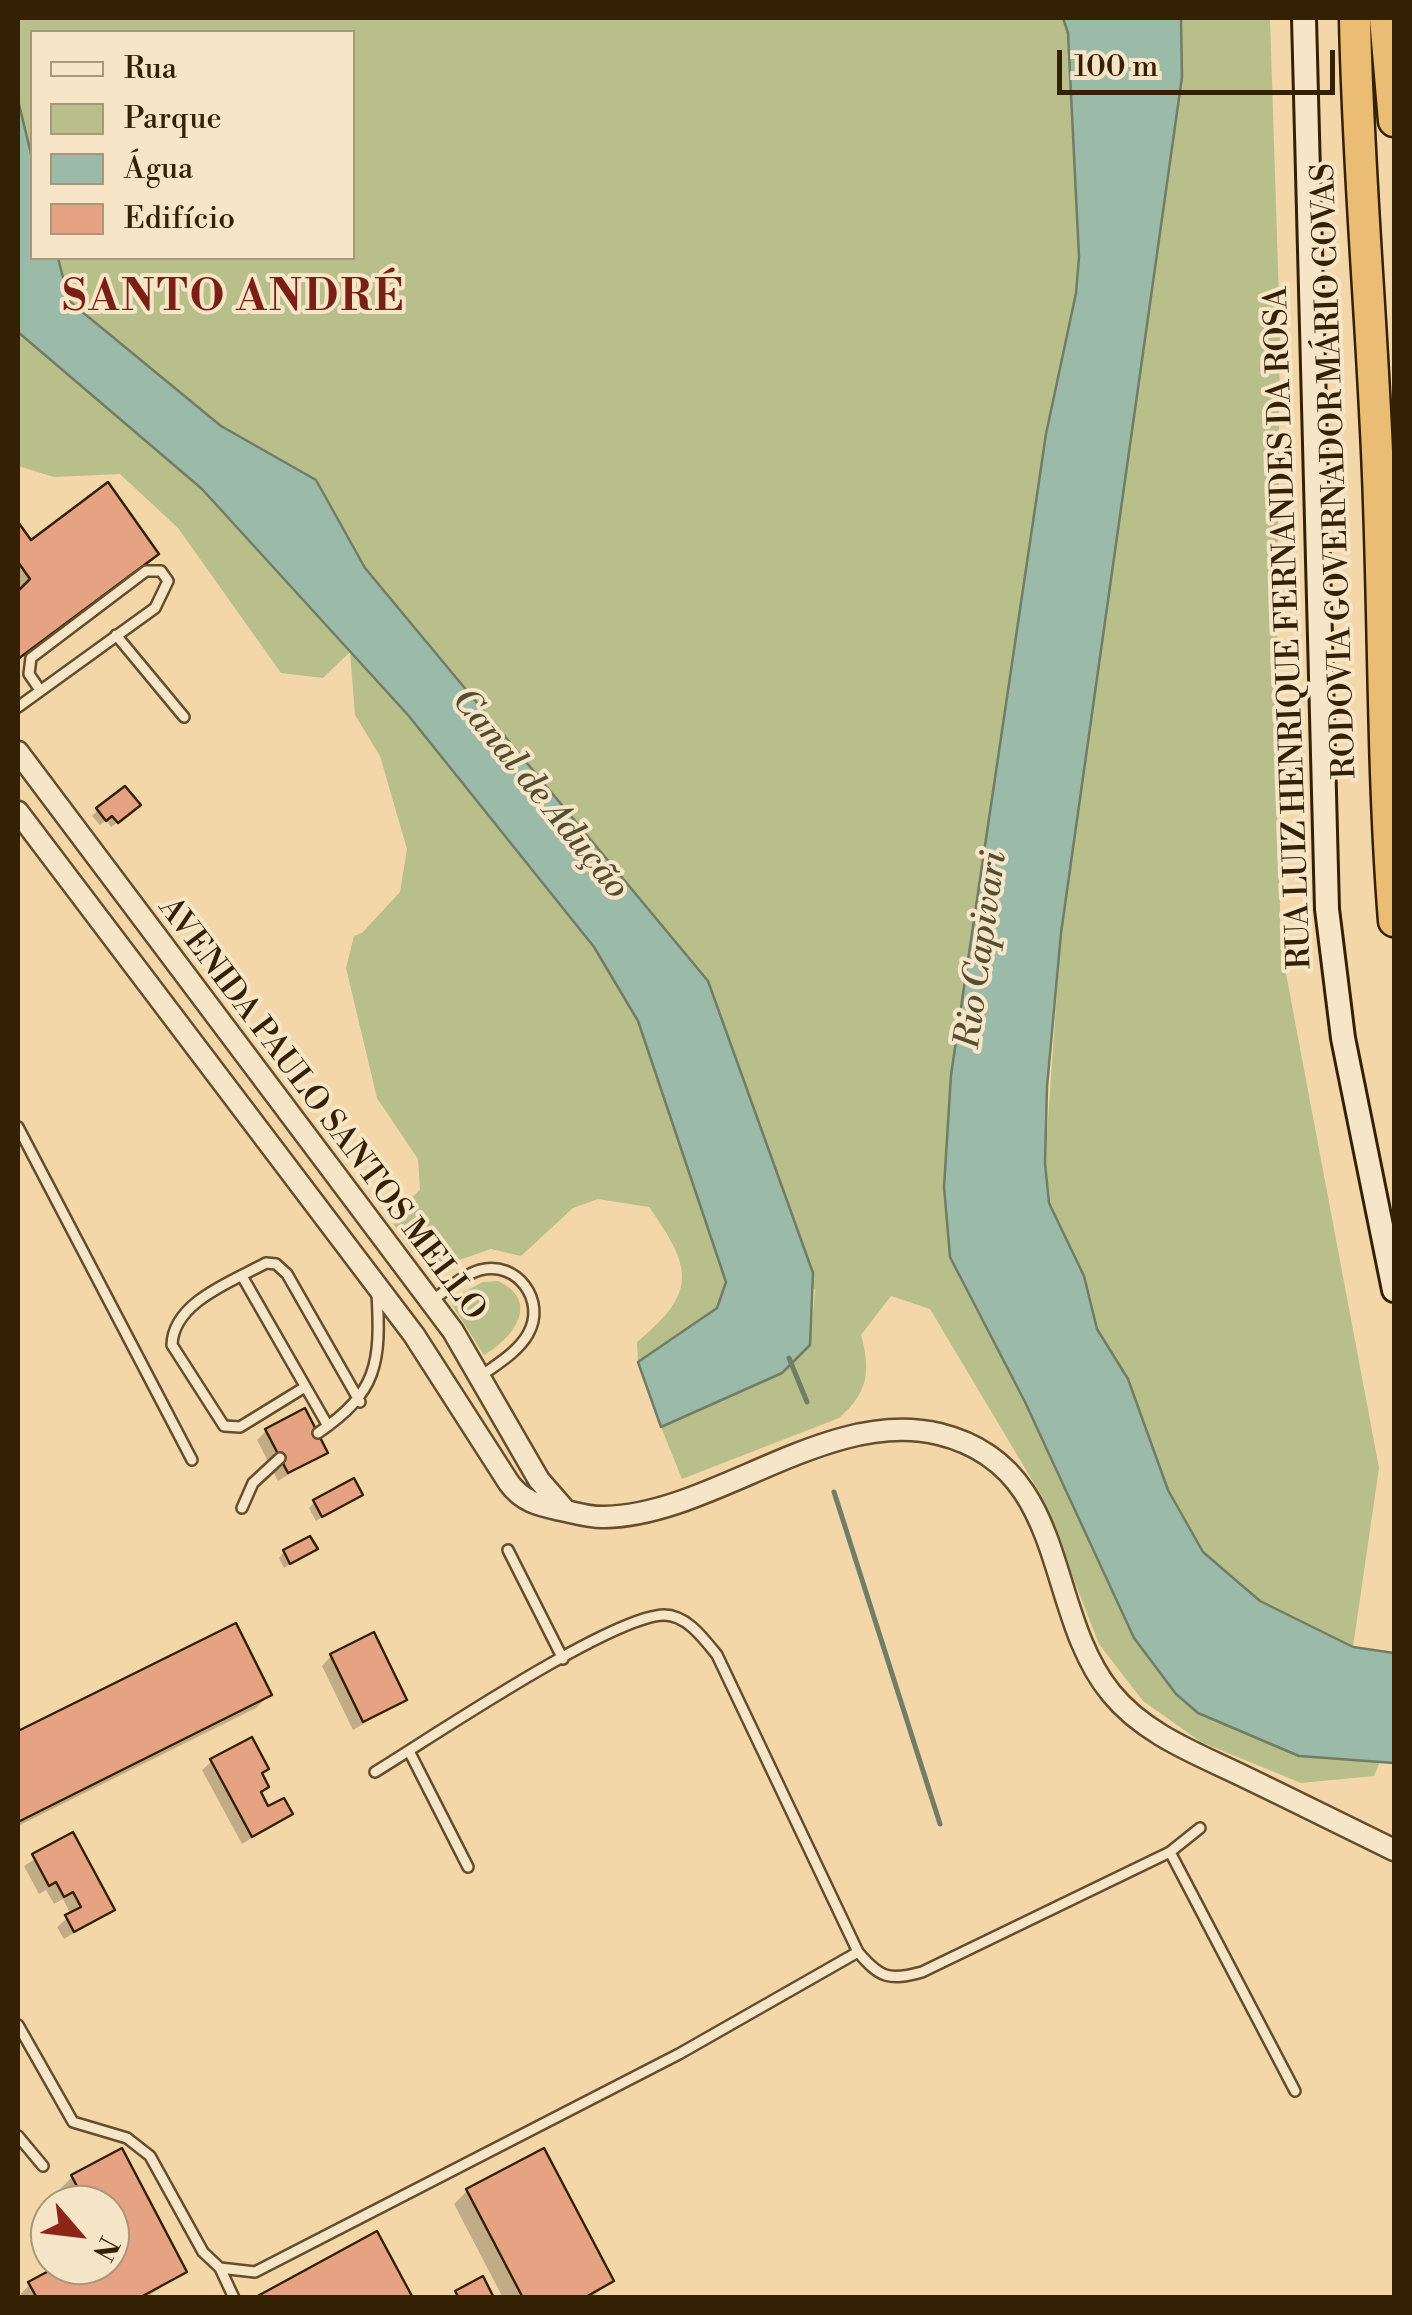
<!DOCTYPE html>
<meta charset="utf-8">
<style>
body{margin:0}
#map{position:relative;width:1412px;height:2315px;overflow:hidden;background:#f3d7a9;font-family:"Libre Bodoni",serif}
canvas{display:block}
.frame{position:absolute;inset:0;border:20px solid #342103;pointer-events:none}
.legend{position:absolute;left:30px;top:30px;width:325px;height:230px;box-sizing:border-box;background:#f7e5c7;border:2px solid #a99779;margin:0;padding:12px 18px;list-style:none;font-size:30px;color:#342103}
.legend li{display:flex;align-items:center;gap:20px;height:50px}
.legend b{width:50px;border:2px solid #a99779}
.north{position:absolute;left:30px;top:2185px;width:100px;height:100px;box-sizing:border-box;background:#f7e5c7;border:2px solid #a99779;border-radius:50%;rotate:118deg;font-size:28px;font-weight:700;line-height:40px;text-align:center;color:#342103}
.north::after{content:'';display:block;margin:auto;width:35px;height:45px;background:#8f2418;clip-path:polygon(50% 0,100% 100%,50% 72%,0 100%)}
.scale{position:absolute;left:1057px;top:50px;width:278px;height:45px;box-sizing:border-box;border:5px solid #342103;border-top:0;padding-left:12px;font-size:30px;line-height:35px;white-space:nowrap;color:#342103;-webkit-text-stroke:8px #f7e5c7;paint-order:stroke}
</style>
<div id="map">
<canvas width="1412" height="2315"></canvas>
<div class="frame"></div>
<ul class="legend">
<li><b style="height:12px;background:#f7e5c7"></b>Rua</li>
<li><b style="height:28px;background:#b9bf8a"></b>Parque</li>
<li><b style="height:28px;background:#9bbaa8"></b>Água</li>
<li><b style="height:28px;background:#e5a384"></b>Edifício</li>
</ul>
<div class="north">N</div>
<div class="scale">100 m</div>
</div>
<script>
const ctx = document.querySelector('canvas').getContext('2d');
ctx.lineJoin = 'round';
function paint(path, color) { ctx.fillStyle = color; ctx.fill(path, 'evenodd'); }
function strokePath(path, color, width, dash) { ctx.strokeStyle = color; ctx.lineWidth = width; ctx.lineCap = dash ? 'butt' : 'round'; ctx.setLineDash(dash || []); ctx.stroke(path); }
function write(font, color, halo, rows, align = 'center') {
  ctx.font = font + ' "Libre Bodoni",serif'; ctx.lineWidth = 8; ctx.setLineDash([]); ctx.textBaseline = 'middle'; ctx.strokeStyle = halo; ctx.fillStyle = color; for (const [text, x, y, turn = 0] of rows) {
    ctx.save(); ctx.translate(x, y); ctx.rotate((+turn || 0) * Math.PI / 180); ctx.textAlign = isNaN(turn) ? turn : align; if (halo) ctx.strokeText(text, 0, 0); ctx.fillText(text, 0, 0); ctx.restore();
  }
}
paint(new Path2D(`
 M18 18H1063L1068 33 1079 258 1076 293 1046 434 951 1075 944 1187 950 1257 1025 1402 1134 1638 1299 1756 1380 1762 1374 1776 1301 1783 1201 1742 1143 1701 1099 1644 1041 1495 930 1309 891 1296 861 1335C871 1371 868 1393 839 1418L682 1479 661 1427 782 1373 810 1345 815 1290 365 568 316 480 221 426 69 301 58 258H352V32H32V158L18 100Z
 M1181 18H1270L1280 331 1276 763 1281 947 1379 1468 1353 1647 1260 1601 1203 1552 1168 1490 1128 1379 1097 1329 1084 1276 1049 1203 1045 1163 1061 933Z
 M18 332 202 488 408 715 594 947 638 1021 726 1282 717 1308 638 1362 637 1342C698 1292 692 1268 649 1207L598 1199 573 1208 521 1256 491 1249 442 1266 412 1252 389 1217 420 1190 418 1159 377 1098 346 968 354 936 362 933 400 892 407 849 380 756 355 715 350 652 323 678 281 673 178 528 120 474 54 477 18 466Z
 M498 1281C541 1301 514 1338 484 1355L449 1300 483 1282Z`), '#b9bf8a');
const water = new Path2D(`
 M1063 18H1181L1182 77 1061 933 1047 1087 1045 1163 1049 1203 1084 1276 1097 1329 1128 1379 1168 1490 1203 1552 1260 1601 1353 1647 1394 1653V1763L1299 1756 1198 1713 1176 1694 1134 1638 1025 1402 950 1257 944 1187 951 1075 1046 434 1076 293 1079 257 1068 33Z
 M18 100 32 158V258H58L69 301 221 426 316 480 365 568 708 981 813 1273 810 1345 782 1373 661 1427 638 1362 717 1308 726 1282 638 1021 594 947 408 715 202 489 18 332Z`);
paint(water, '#9bbaa8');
strokePath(water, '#727d66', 2.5);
paint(new Path2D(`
 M18 526 30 543 156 554 18 660Z
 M98 810 132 811 111 827 106 820 100 825 92 816Z
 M266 1431 325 1452 278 1481 257 1440Z
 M360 1494 316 1521 309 1508 315 1502Z
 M314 1549 284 1568 279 1558 284 1552Z
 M235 1626 269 1695 256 1708 18 1826V1734Z
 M331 1656 404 1700 353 1730 322 1666Z
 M212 1761 260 1774 259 1794 267 1810 290 1814 242 1844 202 1770Z
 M72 1835 112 1909 64 1939 57 1927 71 1915 63 1899 54 1904 46 1890 39 1894 24 1866Z
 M121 2151 184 2271 146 2298 18 2297 30 2284 66 2265H110V2205H67L59 2190 72 2177Z
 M543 2151 611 2281 591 2298H503L454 2204 467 2191Z`), '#0003');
strokePath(new Path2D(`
 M789 1358 807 1402
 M834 1492 940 1824`), '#727d66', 5);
const building = new Path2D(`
 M108 482 159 554 18 659V591L30 579 18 562V522L31 540Z
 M125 786 141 805 118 823 112 816 106 821 96 808Z
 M305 1408 328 1453 288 1473 265 1429Z
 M354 1478 363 1495 322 1517 313 1500Z
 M310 1536 318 1549 290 1564 283 1550Z
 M236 1623 272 1695 18 1822V1731Z
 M374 1632 407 1700 363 1722 330 1654Z
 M252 1737 269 1769 262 1773 269 1787 261 1792 268 1806 284 1798 293 1814 252 1837 210 1759Z
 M73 1832 115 1910 74 1932 65 1915 81 1907 73 1892 64 1897 56 1882 49 1886 32 1854Z
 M122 2148 187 2272 139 2298H37L28 2282 60 2265H110V2205H87L71 2175Z
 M544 2148 614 2281 584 2298H523L466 2189Z
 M377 2231 413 2298H254Z
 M483 2276 494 2298H459L455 2291Z`);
paint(building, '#e5a384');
strokePath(building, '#342103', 2.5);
const service = new Path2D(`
 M116 635 184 717
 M18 707 155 608 168 581 161 571H146L31 658 29 674 40 690
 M18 1127 192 1460
 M242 1276 328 1426
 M433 1300C447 1290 463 1275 480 1270 517 1260 547 1301 528 1334 518 1352 497 1364 481 1376
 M305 1387 240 1427 224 1426 172 1345C173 1302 233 1281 266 1263L276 1264 287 1274 360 1402
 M318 1433C378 1392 381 1363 377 1292
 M242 1508 253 1483 280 1458
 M508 1550 563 1659
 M409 1751 468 1867
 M375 1772C429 1739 611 1616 664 1615 687 1615 704 1639 717 1655L858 1952C880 1978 889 1981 922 1972L1170 1852 1200 1828
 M1170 1852 1295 2091
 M18 2025 73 2122 127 2138 150 2156 203 2252 220 2268 255 2272 679 2054 858 1952
 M18 2136 43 2166
 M220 2268 234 2298`);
const tertiary = new Path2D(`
 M18 752 453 1331 539 1480 566 1511
 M18 812 414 1335 509 1483C523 1502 539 1505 561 1510 576 1513 590 1518 605 1517 713 1515 828 1407 939 1434 1071 1466 1043 1610 1111 1693 1145 1735 1198 1754 1245 1777 1295 1801 1345 1826 1394 1850`);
const secondary = new Path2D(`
 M1304 18 1327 909 1343 1038 1394 1290`);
const motorway = new Path2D(`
 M1355 18C1358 180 1374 341 1379 503 1384 643 1383 782 1394 921
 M1385 18 1394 121`);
strokePath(service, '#644e2c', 14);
strokePath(tertiary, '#644e2c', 25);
strokePath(secondary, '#342103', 28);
strokePath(motorway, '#342103', 35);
strokePath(service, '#f7e5c7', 9);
strokePath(tertiary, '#f7e5c7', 20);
strokePath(secondary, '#f7e5c7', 22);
strokePath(motorway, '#eabc74', 30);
write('32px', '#342103', '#f7e5c7', [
 ["RODOVIA GOVERNADOR MÁRIO COVAS",1336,471,-92],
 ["RUA LUIZ HENRIQUE FERNANDES DA ROSA",1290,628,-92],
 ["AVENIDA PAULO SANTOS MELLO",321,1110,53]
]);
write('italic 35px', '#534f35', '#f7e5c7', [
 ["Canal de Adução",539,795,51],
 ["Rio Capivari",983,950,-82]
]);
ctx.letterSpacing = '2.5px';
write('bold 42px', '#7a1f14', '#f7e5c7', [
 ["SANTO ANDRÉ",234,300]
]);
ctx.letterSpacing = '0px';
</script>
